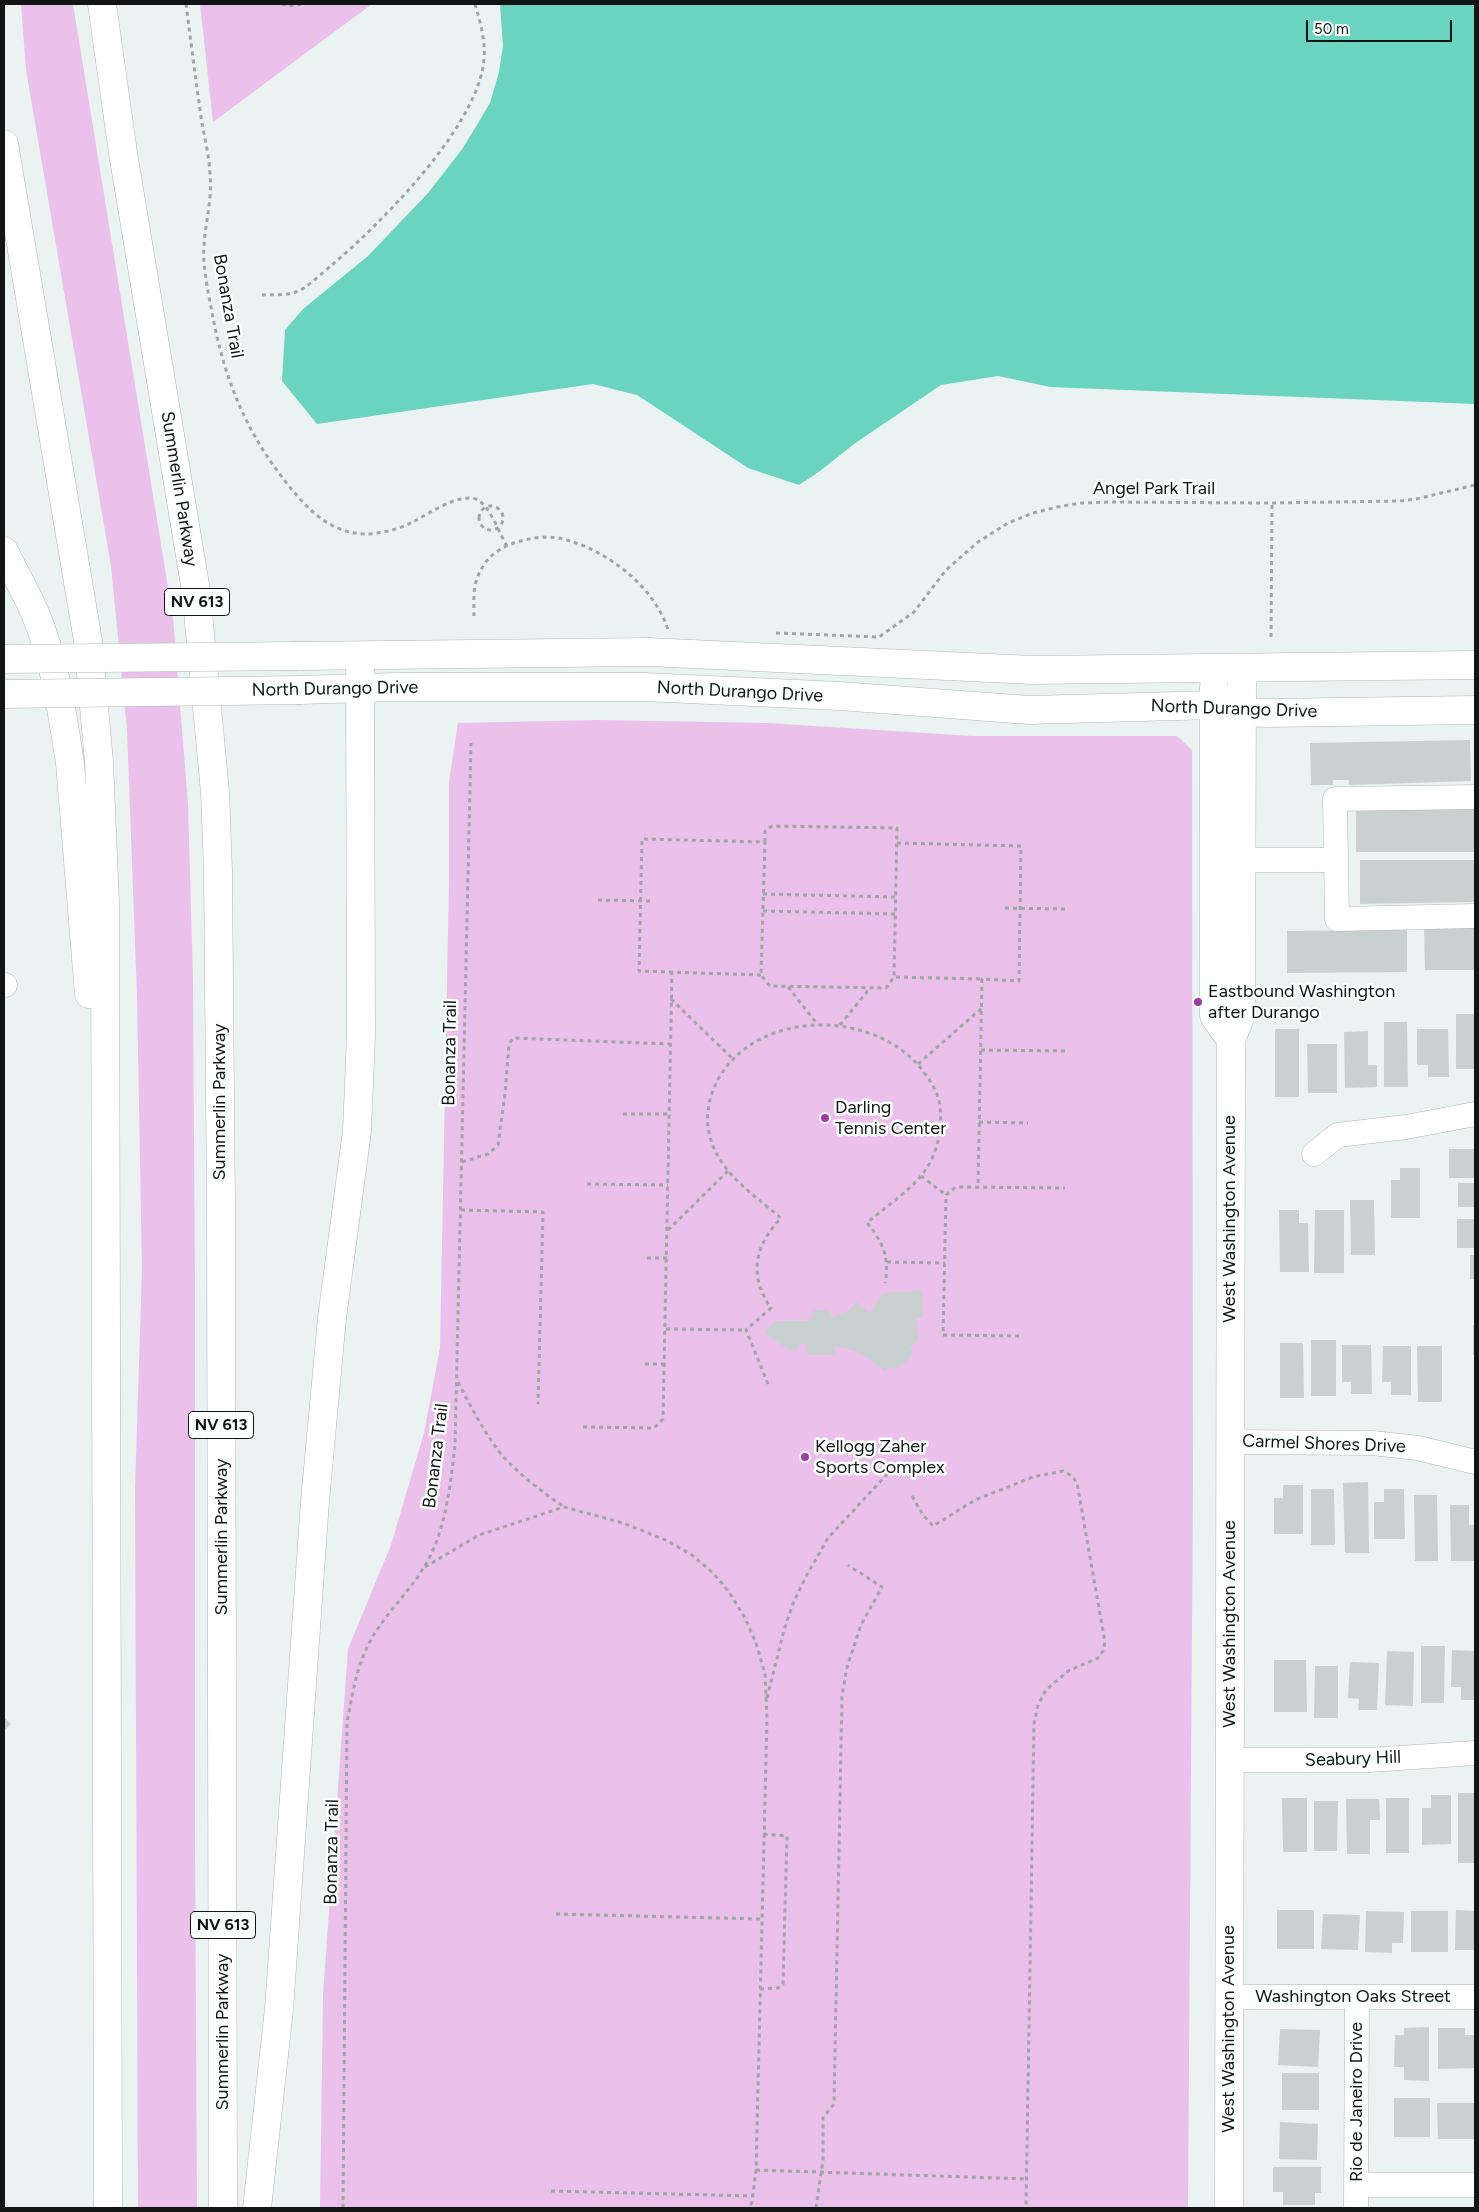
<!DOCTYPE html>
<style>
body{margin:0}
#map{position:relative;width:1479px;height:2212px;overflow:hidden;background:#eaf3f1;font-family:Figtree,sans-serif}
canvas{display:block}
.frame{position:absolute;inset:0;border:5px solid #121514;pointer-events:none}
.scale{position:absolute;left:1306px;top:20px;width:146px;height:22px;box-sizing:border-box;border:2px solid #121514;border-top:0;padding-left:6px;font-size:15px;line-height:18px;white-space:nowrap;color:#121514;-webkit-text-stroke:4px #fbfffe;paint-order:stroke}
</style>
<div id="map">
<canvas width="1479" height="2212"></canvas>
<div class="frame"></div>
<div class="scale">50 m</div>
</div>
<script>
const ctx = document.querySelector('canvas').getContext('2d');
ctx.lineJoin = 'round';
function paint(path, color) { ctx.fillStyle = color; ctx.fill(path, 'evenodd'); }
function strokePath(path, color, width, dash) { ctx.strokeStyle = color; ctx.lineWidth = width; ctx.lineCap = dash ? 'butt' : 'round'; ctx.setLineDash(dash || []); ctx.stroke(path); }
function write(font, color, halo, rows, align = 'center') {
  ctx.font = font + ' Figtree,sans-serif'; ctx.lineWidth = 5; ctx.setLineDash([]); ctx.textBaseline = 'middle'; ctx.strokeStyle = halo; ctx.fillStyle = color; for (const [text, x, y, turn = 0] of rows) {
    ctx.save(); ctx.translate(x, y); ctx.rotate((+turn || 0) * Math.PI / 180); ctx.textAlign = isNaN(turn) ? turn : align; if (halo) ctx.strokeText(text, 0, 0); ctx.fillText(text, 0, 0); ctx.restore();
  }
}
paint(new Path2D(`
 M21 4H73L173 618 188 804 193 979 195 1294V1842L197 2208H138L135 1489 142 1269 137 996 127 730 111 566 26 70Z
 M200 4H372L213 122Z
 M599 720 767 723 973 736H1177L1192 750 1193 1482 1188 2208H320L323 1994 348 1649 391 1545 424 1433 440 1348 449 879V781L458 723Z`), '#ebc0ea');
paint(new Path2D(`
 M500 4H1475V404L1050 387 998 376 941 385 854 444 820 471 799 485 748 468 637 395 593 384 317 424 282 381 285 330 303 309 368 256 428 193 463 148 490 103 499 72 503 46Z`), '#6ad4c1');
paint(new Path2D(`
 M1470 740 1471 781 1349 785V780H1333V785H1311L1310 743Z
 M1356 809H1475V852H1356Z
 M1360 860H1475V902L1360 904Z
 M1424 928H1475V970H1425Z
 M1407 930V972L1287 973V931Z
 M1456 1014H1475V1069H1456Z
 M1384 1022H1407L1408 1087H1384Z
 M1275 1029H1299V1097H1275Z
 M1417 1029H1448L1449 1077H1428V1065H1417Z
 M1368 1031V1065H1377V1087L1345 1088 1344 1032Z
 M1307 1044H1337V1093H1308Z
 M1449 1149H1475V1178H1449Z
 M1400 1168H1420V1218H1391V1180H1400Z
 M1458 1183H1475V1207H1458Z
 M1350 1200H1374L1375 1255H1351Z
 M1279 1210H1299V1223H1308L1309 1272H1280Z
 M1315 1210H1344V1273H1314Z
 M1457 1219H1475V1248H1457Z
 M1470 1255H1475V1279H1470Z
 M922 1291 923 1317 916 1318 918 1340 910 1348 913 1352 908 1360 895 1369 891 1366 885 1371 866 1357 854 1351 835 1346V1355H807L806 1345 800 1343 797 1352 783 1346 764 1333 775 1321H810L814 1310H829L832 1317 848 1311 857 1302 870 1314 883 1293Z
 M1473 1325H1475V1355H1473Z
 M1311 1340H1336V1396H1311Z
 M1280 1343H1303L1304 1398H1280Z
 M1342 1345H1371L1372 1394H1351V1382H1342Z
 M1383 1346H1411V1395H1391V1382H1382Z
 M1417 1346H1442V1402H1418Z
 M1368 1482 1369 1553H1345L1343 1483Z
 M1283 1485H1303V1534H1274V1498H1283Z
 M1311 1489H1334L1335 1545H1311Z
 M1384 1489H1404L1405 1539H1374V1502H1384Z
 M1414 1495H1437L1438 1561H1415Z
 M1450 1505H1469V1525H1475V1561H1451Z
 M1421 1646H1445L1444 1703H1421Z
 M1452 1650 1475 1651V1700H1461V1687H1451Z
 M1387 1651 1414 1652 1413 1706 1385 1705Z
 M1274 1660H1306L1307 1712H1274Z
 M1350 1662 1379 1663 1377 1710H1358L1359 1699 1348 1698Z
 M1315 1666H1338V1718H1314Z
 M4 1717 11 1724 4 1731Z
 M1458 1793H1475V1863H1458Z
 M1431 1795H1451V1844L1422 1845V1808H1431Z
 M1282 1798H1307V1852H1283Z
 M1386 1798H1409V1853H1386Z
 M1346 1799H1379L1380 1820H1370V1854H1347Z
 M1314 1801H1338L1337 1851H1314Z
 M1277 1910H1314V1949H1277Z
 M1456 1910 1475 1911V1950H1455Z
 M1366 1911 1404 1912 1403 1943H1392V1953L1365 1952Z
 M1411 1911H1448V1952H1411Z
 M1323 1914 1360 1915 1358 1950 1321 1949Z
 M1429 2027V2081L1404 2080V2067H1394L1395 2035H1404V2028Z
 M1438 2028H1465V2035H1475V2068L1438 2069Z
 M1280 2029 1320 2030 1318 2067 1278 2065Z
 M1282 2073H1319V2110H1282Z
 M1394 2098H1430V2137H1394Z
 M1437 2103H1474L1475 2139H1438Z
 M1280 2122 1318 2124 1317 2160 1279 2159Z
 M1273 2167H1321V2193H1315V2205H1283V2192H1273Z`), '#c8d1cf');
const minor = new Path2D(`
 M1475 797 1335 799 1337 919 1475 916
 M1242 860H1336
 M4 985H5
 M1314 1154 1338 1135 1406 1127 1475 1114
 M1230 1442 1372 1443 1418 1448 1475 1462
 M1230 1760H1369L1475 1753
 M1230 1997H1475
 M1357 2185H1475
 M1356 2208 1357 1997`);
const secondary = new Path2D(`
 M297 656 648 652 1033 670 1475 665
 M1214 687V1016L1231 1040
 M300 690 396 687H645L840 696 1029 710 1214 705 1242 712 1268 713 1475 710
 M1229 2208 1231 1040 1241 1015 1242 668`);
const motorway = new Path2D(`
 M102 4 123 153 196 591 215 792 218 870 221 1208 223 2208
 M4 144 88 641 99 762 105 902 108 2208
 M4 551C14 572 26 592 35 613 55 660 62 713 70 763L89 994
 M257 2208 279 2009 315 1501 332 1318 357 1131 361 1035 360 656`);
strokePath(minor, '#aeb7b4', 25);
strokePath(secondary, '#aeb7b4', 29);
strokePath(motorway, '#aeb7b4', 29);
strokePath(new Path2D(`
 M186 4C191 43 196 83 202 123 205 139 209 156 210 173 213 205 202 231 204 261 205 277 208 292 211 307 223 376 245 432 289 486 309 511 331 533 365 534 380 534 400 529 413 522 428 514 461 491 478 500 491 508 499 533 507 546
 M282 4 288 6 303 4
 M262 295C272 294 286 296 296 292 306 289 323 272 332 265 382 222 471 133 483 67 487 45 481 25 475 4
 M479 518a12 12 0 1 1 24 0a12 12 0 1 1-24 0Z
 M474 616C474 606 473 592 476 582 482 562 494 550 514 543 529 538 547 535 563 539 607 550 654 586 668 630
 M776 633 879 637 914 612 946 570 978 542 1008 523 1033 513 1057 507 1081 503 1111 502 1272 503 1399 501 1416 499 1475 485
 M1271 637 1272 503
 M765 842V831L772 826 897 828 894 977
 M897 843 1021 846 1019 981 982 979 978 1187
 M763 894 896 897
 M598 900 654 901
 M1005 908 1065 909
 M763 911 895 914
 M761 975 639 971 642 839 765 842 761 975 770 986 886 988 894 977 982 979
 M788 987 818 1025
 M671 999 733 1059
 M840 1025 870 988
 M981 1050 1068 1051
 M918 1064 982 1008
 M623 1114H669
 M979 1122 1028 1123
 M462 1162 488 1154 498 1145 505 1094 509 1044 513 1038 670 1044
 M921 1176 946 1195
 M587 1184 668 1185
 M461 1210 543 1212 538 1404
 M668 1230 728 1171
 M647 1258H667
 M887 1262 945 1263
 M666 1329 746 1330
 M1019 1336 943 1335 946 1195 956 1187 1065 1188
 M645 1364H665
 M458 1382C470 1405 482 1428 497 1449 515 1472 540 1490 564 1507
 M768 1384 746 1330 771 1308C748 1275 755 1245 781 1218 761 1201 735 1183 721 1161 707 1141 704 1115 712 1093 743 1008 873 1005 923 1071 930 1080 936 1090 939 1101 944 1126 938 1155 921 1176 909 1191 883 1209 867 1223 883 1242 890 1258 885 1283
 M583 1427 654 1428 663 1419 672 972
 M912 1496 923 1515 933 1526 975 1500 1033 1477 1063 1471 1072 1476 1077 1483 1105 1642 1103 1651 1098 1658 1068 1671 1046 1690 1038 1705 1034 1724 1026 2208
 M425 1567 479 1535 564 1507 623 1523 668 1541 692 1555 713 1573 729 1592 745 1618 756 1643 765 1674 767 1718 756 2170 752 2202 749 2208
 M767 1698 784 1630 794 1601 808 1573 828 1538 890 1471
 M556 1914 761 1919
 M760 1989 778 1988 783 1984 787 1836 763 1834
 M756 2170 1028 2179
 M551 2191 753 2196
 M343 2208 347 1722C352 1698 355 1674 365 1652 378 1620 407 1596 424 1567 446 1532 450 1486 455 1446L471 743
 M816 2208 823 2160V2118L834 2104 842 1696 847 1667 861 1625 882 1587 848 1565`), '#9fa6a4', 3, [4, 4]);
strokePath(minor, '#fff', 24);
strokePath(secondary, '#fff', 28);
strokePath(motorway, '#fff', 28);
const secondaryBridge = new Path2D(`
 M4 659 297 656
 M4 694 300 690`);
strokePath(secondaryBridge, '#aeb7b4', 29, []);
strokePath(secondaryBridge, '#fff', 28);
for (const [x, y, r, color] of [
 [1198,1002,5,"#9e3ba1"],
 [825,1118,5,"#9e3ba1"],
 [805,1457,5,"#9e3ba1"]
]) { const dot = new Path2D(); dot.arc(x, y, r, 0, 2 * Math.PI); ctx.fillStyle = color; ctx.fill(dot); strokePath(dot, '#fbfffe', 2); }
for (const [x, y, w] of [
 [197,602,65],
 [221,1425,65],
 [223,1925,65]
]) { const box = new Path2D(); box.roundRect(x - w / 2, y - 13.5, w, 27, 4); ctx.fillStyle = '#fbfffe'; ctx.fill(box); strokePath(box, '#121514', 1); }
write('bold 16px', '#121514', null, [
 ["NV 613",197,602],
 ["NV 613",221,1425],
 ["NV 613",223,1925]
]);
write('18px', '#121514', '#fbfffe', [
 ["Bonanza Trail",228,306,80],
 ["Summerlin Parkway",179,489,81],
 ["Angel Park Trail",1154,489],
 ["North Durango Drive",335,689,-1],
 ["North Durango Drive",740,692,3],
 ["North Durango Drive",1234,709,2],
 ["Bonanza Trail",450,1053,-89],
 ["Summerlin Parkway",220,1102,-90],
 ["West Washington Avenue",1230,1219,-90],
 ["Carmel Shores Drive",1324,1444,2],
 ["Bonanza Trail",436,1456,-83],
 ["Summerlin Parkway",222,1537,-90],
 ["West Washington Avenue",1230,1624,-90],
 ["Seabury Hill",1353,1759,-2],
 ["Bonanza Trail",332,1852,-89],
 ["Washington Oaks Street",1353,1997],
 ["West Washington Avenue",1229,2029,-90],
 ["Summerlin Parkway",223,2032,-90],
 ["Rio de Janeiro Drive",1357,2102,-90]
]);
write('18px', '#121514', '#fbfffe', [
 ["Eastbound Washington",1208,992],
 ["after Durango",1208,1013],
 ["Darling",835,1108],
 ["Tennis Center",835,1129],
 ["Kellogg Zaher",815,1447],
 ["Sports Complex",815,1468]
], 'left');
</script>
